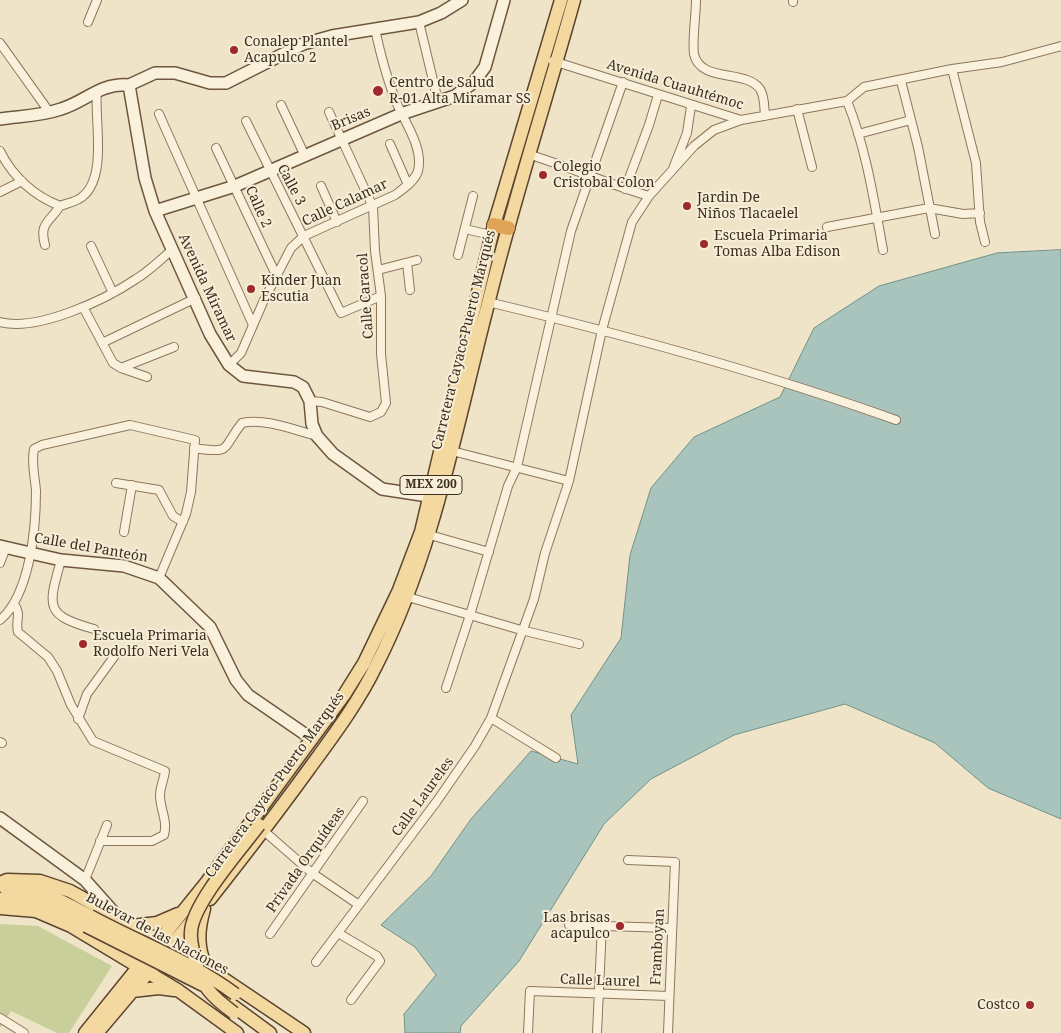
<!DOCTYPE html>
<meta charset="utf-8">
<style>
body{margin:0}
canvas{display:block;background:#f0e4c8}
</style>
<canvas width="1061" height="1033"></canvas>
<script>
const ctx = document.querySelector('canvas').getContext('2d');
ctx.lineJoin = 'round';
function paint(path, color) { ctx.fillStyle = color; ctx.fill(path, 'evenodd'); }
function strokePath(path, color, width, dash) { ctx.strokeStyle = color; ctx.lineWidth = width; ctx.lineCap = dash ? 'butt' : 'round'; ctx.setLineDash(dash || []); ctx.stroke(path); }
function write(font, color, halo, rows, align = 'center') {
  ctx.font = font + ' "Noto Serif",serif'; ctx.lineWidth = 4; ctx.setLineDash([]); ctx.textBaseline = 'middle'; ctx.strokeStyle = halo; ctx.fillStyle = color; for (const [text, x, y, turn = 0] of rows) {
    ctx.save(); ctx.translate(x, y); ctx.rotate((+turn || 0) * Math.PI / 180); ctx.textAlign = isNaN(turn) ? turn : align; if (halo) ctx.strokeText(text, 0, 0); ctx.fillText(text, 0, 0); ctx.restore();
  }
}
paint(new Path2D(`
 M0 924 38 926 112 966 69 1033H57L11 1011 0 1028Z`), '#c9cf9b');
const water = new Path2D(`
 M1061 250V819L988 788 935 743 845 704 734 735 651 779 604 824 519 961 461 1026 460 1033H405L404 1014 436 975 415 947 381 925 431 876 471 819 531 751 578 764 571 715 621 638 630 555 651 488 694 437 780 397 814 328 879 286 997 253Z`);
paint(water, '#a9c4bc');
strokePath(water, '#6f938a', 1);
const street = new Path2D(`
 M696 0C696 14 692 42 694 54 700 83 746 69 760 89 765 97 764 107 765 116
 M793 2V0
 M88 22 97 0
 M419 22 438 101
 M0 43 50 113
 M553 61 741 120 847 101 864 87 952 69 1002 62 1061 46
 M952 69 976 163 980 222 985 242
 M901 81 918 147 935 234
 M847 101C866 148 874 200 883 250
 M281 105 305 156
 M797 109 812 167
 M159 114 253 325
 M246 121 341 313 381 296
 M858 134 911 120
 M390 144 408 185
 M216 148 277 277
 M0 151C12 176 34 196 60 206 67 203 76 202 82 197 108 177 94 120 97 91
 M528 154C569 167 608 184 649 196
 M674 166 687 133 691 106
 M321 186 337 222
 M625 189 649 125 658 95
 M0 192 22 181
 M827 227 929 208 963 214 980 213
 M465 229 491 235
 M45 245C39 223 49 223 60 206
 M91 246 113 293
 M458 255 473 196
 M407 263 410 290
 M378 270 417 260
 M488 302C626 335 762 372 896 420
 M83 307 113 363 121 368 147 377
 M0 322C37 332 105 300 136 279 149 271 160 260 172 250
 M102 343 196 298
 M229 365 241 353 264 300 291 248 304 236 395 195C403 189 415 181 418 171 424 147 403 120 395 99 386 76 380 52 375 29
 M121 368 174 347
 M310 401 322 402 370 417 381 412 386 403 381 354V296L375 251 373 207 329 112
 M194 448C233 454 221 449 242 423 266 418 294 430 317 436
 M452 451 569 481
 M116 483 159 490 173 516 183 522
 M124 532 132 485
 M430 535 489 552
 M61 560C48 607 44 615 94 629
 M0 563 6 547
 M408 597 521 630 579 644
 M14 604C22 614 15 621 18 632L48 657 57 671 71 705 93 741 165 771C164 779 160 788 160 795 160 810 168 820 164 835L152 841H100
 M0 620C30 595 36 528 36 491 35 477 31 463 34 449L42 445 130 425 195 440 191 492 186 514 159 578
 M446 688 470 615 508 486 517 467 571 231 623 82
 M491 718 556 758
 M78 719 87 694 116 654
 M0 742 2 743
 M264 831 312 873 359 905
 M628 860 675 862 668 1033
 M85 880 107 825
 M569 925 672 928
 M338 933 377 956 380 961 351 1000
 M270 934 363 801
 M316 962 437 801 475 746 491 718 534 599 545 553 569 481 602 330 632 222 649 196 694 146 714 130 741 120
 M0 1018 24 1033
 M528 1033 530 991 669 996
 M597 1033 602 925`);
const secondary = new Path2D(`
 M129 85 145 178 155 211 210 334 229 365 243 376 294 382 303 387 310 401 312 424 317 436 333 454 382 489 428 496
 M129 85 155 73H175L210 83H226L303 44 332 36 419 22 441 13 462 0
 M0 119C21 116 41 116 61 109 87 101 99 83 129 85
 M155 211 235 186 401 114 455 96 474 82 485 67 504 0
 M0 546 61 560 124 566 159 578 210 627 236 680 248 695 312 739
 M0 818 85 880 117 916`);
const primary = new Path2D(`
 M0 883 7 880 40 881 70 891 206 967 304 1033
 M5 888C33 884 66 903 90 916
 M0 899C29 894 55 908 79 922
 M210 899C244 856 277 813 309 769 333 736 358 703 376 666 434 552 456 427 488 304 513 202 546 101 574 0
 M0 908 36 911 71 926 179 991 237 1033
 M204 909C198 930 197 947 206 967
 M132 926 157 923 178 914
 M132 991 159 988 174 990
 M229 1003 270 1033
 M85 1033 206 883 344 695 364 663 399 590 421 532 494 225 561 0
 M97 1033 196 916`);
const highway = new Path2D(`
 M494 225 508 228`);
strokePath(street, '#8d765c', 10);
strokePath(secondary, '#6f573f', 14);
strokePath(primary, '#5b4430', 15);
strokePath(highway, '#5b4430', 16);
strokePath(street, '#faf1dc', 8);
strokePath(secondary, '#faf1dc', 11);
strokePath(primary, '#f3d9a0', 12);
strokePath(highway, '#e0a458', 14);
const primaryBridge = new Path2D(`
 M90 916C138 942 192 962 235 994
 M86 926 207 987
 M234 1013C211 996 201 986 195 959 193 950 190 941 191 932 192 904 241 849 259 825`);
strokePath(primaryBridge, '#5b4430', 15, []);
strokePath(primaryBridge, '#f3d9a0', 12);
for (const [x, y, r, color] of [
 [234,50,5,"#9e2a2b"],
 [378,91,6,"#9e2a2b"],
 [543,175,5,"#9e2a2b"],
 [687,206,5,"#9e2a2b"],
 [704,244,5,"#9e2a2b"],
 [251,289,5,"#9e2a2b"],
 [83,644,5,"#9e2a2b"],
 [620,926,5,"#9e2a2b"],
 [1030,1005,5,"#9e2a2b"]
]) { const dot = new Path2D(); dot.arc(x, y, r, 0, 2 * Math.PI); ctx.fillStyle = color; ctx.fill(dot); strokePath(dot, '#f7eed8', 2); }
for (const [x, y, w] of [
 [431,485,62]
]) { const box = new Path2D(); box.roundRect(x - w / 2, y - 9.5, w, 19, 4); ctx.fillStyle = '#f7eed8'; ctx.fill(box); strokePath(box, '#3d2e20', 1); }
write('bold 12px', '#3d2e20', null, [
 ["MEX 200",431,485]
]);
write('14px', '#3d2e20', '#f7eed8', [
 ["Conalep Plantel",244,42],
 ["Acapulco 2",244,58],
 ["Centro de Salud",389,83],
 ["R-01 Alta Miramar SS",389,99],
 ["Colegio",553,167],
 ["Cristobal Colon",553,183],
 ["Jardin De",697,198],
 ["Niños Tlacaelel",697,214],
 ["Escuela Primaria",714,236],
 ["Tomas Alba Edison",714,252],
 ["Kinder Juan",261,281],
 ["Escutia",261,297],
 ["Escuela Primaria",93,636],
 ["Rodolfo Neri Vela",93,652],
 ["Las brisas",610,918,"right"],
 ["acapulco",610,934,"right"],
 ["Costco",1020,1005,"right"]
], 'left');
write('14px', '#3d2e20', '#f7eed8', [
 ["Avenida Cuauhtémoc",675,85,17],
 ["Brisas",351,119,-23],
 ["Calle 3",291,185,62],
 ["Calle Calamar",345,203,-25],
 ["Calle 2",258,207,66],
 ["Avenida Miramar",207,288,65],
 ["Calle Caracol",366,296,-94],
 ["Carretera Cayaco-Puerto Marqués",464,340,-76],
 ["Calle del Panteón",91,548,10],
 ["Carretera Cayaco-Puerto Marqués",275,785,-54],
 ["Calle Laureles",423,797,-54],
 ["Privada Orquídeas",306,860,-55],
 ["Bulevar de las Naciones",157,934,28],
 ["Framboyan",658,947,-87],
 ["Calle Laurel",600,981,2]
]);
</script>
